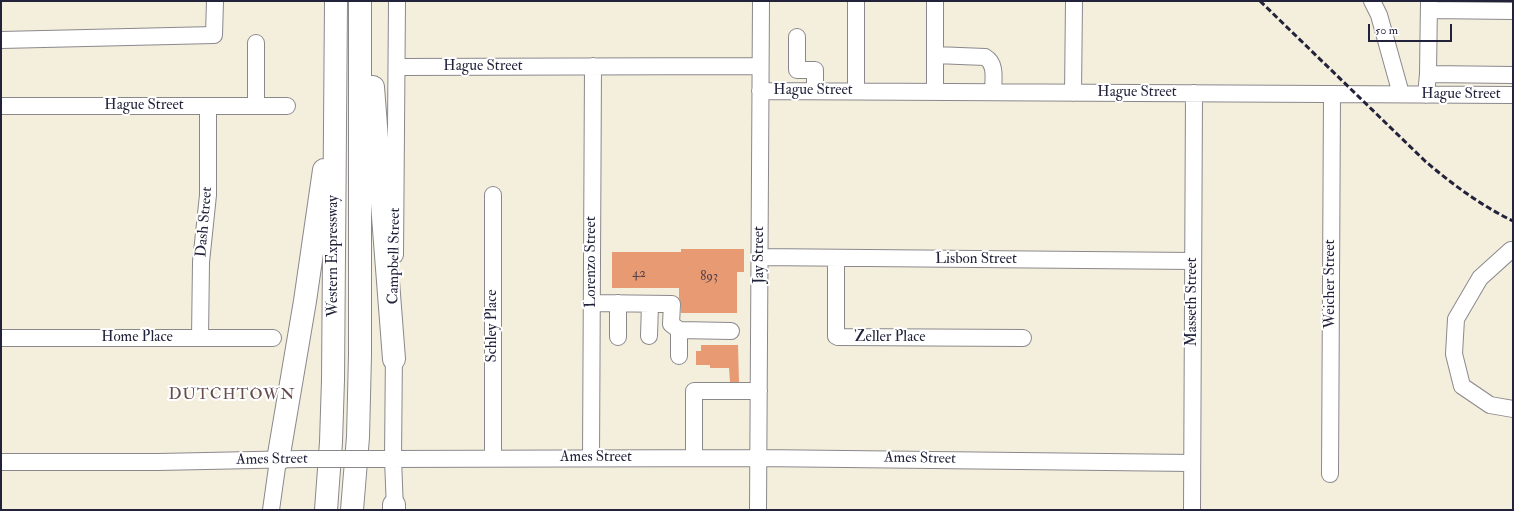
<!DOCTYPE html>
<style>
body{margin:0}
#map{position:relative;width:1514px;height:511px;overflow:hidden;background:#f4efdd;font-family:"IM FELL Double Pica",serif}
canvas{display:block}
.frame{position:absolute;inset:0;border:2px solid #22223b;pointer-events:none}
.scale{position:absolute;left:1368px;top:24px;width:84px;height:18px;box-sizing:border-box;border:2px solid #22223b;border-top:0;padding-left:5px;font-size:12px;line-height:14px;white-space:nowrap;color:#22223b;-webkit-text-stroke:3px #fff;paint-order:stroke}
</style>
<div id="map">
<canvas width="1514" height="511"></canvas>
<div class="frame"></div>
<div class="scale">50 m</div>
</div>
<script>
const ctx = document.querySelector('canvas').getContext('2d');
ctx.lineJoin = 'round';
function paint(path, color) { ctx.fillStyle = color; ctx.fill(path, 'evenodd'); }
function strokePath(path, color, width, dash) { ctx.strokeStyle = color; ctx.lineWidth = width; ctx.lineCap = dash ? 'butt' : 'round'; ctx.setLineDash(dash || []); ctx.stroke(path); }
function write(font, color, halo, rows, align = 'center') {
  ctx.font = font + ' "IM FELL Double Pica",serif'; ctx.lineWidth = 4; ctx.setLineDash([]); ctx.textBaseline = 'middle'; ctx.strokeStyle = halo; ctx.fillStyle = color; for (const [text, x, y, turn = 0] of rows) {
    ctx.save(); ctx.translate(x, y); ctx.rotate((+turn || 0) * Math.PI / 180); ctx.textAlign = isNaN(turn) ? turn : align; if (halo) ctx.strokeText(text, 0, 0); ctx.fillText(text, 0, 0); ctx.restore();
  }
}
paint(new Path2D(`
 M681 249H744V272H737V313H681V304L679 298V288H612V252H681Z
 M701 345H738L739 382H730L729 368H710V365H696V351H701Z`), '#e89b72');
const minor = new Path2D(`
 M935 1V92
 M1372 1 1379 15 1401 94
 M1429 10 1513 11
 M797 37V70H815V91
 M1 40 214 35 215 1
 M256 43V106
 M935 55 985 57C997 64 993 80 993 92
 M397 67 760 66
 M1428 74 1513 75
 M760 91 1513 95
 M856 91V1
 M1073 93 1074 1
 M1426 95 1428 74 1429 1
 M1 106H287
 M493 195V458
 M1513 250H1511L1480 278 1456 319 1454 354 1462 386 1490 405 1513 409
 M395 255 397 1
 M759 257 1193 261
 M836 258V336L838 337 1023 338
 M592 303 672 304 671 324 679 330 731 331
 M618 303V337
 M649 336 650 304
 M1 338H273
 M200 338 201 262 208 195V106
 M394 349 393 459 395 510
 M679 356V330
 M591 458 593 66
 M694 458V391H759
 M383 459 759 458 1192 463
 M1 462H158L302 459
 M1330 474 1332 94
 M271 510 278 460
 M758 510 761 1
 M1192 510 1194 93`);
const highway = new Path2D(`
 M373 87 394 359
 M278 460 305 301 324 170
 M394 505V510
 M326 510 331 442 333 380 336 1
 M352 510 358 437 360 355V1`);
strokePath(minor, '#8b888c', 18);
strokePath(highway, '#8b888c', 24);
strokePath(minor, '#fff', 16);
strokePath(highway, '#fff', 22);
strokePath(new Path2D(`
 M1260 1 1425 161C1452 184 1480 205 1513 221`), '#22223b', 3, [6, 3]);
const minorBridge = new Path2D(`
 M302 459H383`);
strokePath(minorBridge, '#8b888c', 18, []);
strokePath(minorBridge, '#fff', 16);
write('13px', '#544049', null, [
 ["42",639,274],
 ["893",709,277]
]);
write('15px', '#22223b', '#fff', [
 ["Hague Street",483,67],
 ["Hague Street",813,91],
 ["Hague Street",1137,93],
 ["Hague Street",1461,95],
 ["Hague Street",144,106],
 ["Dash Street",205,222,-85],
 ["Jay Street",760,255,-90],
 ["Western Expressway",334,256,-90],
 ["Campbell Street",395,256,-89],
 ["Lisbon Street",976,260],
 ["Lorenzo Street",592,262,-90],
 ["Weicher Street",1331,284,-90],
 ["Masseth Street",1193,302,-90],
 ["Schley Place",493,326,-90],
 ["Home Place",137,338],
 ["Zeller Place",890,338],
 ["Ames Street",596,458],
 ["Ames Street",920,459,1],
 ["Ames Street",272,460,-1]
]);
ctx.letterSpacing = '1px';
write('16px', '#674c4e', '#fff', [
 ["DUTCHTOWN",232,396]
]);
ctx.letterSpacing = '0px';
</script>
